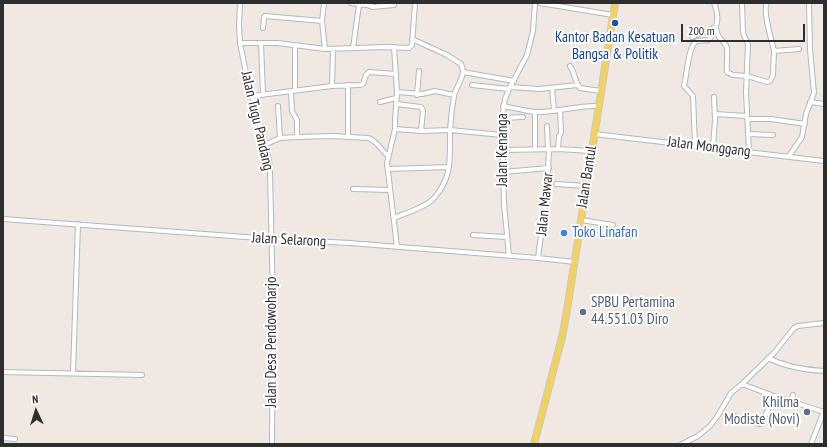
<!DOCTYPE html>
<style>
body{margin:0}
#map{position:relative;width:827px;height:447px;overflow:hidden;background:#efe9e1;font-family:"PT Sans Narrow",sans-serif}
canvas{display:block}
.frame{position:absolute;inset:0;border:4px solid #2e2e2e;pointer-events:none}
.north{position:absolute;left:16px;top:391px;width:40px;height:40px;-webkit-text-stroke:3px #fff;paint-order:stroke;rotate:356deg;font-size:11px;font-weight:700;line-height:16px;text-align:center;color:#2e2e2e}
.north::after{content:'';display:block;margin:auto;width:14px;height:18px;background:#2e2e2e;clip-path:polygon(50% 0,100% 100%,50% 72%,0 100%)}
.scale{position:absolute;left:681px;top:24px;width:124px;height:18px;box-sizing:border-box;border:2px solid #2e2e2e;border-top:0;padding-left:5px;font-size:12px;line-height:14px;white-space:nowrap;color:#2e2e2e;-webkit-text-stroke:3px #fff;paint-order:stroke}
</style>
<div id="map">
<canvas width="827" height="447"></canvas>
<div class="frame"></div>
<div class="north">N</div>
<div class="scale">200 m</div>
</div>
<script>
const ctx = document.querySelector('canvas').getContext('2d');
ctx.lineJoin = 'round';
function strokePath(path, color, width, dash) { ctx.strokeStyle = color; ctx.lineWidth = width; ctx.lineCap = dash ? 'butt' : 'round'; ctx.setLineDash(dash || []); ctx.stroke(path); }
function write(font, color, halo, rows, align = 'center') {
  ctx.font = font + ' "PT Sans Narrow",sans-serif'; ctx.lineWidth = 4; ctx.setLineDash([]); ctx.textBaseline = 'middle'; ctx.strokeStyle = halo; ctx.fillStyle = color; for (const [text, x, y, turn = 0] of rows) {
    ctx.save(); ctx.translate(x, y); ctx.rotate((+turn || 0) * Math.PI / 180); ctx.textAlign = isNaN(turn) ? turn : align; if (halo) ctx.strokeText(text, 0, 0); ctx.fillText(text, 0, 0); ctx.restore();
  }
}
const minor = new Path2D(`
 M240 3 239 26 240 43 246 73 269 160 270 172 273 305 272 444
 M324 3 322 21 325 49
 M351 3 367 5 372 3
 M540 3 613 15
 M742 3 743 33 748 44 746 92 749 152
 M767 3C762 10 772 41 774 51
 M367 5 372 7 394 5
 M263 28 264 18 265 16 322 21
 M716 28C717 40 725 40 727 48 728 55 726 64 727 72L733 75 747 76 767 82 770 81 773 75 774 51 799 49
 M692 37 716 27
 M240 43H278L325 49 386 47 409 48 412 45 415 3
 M261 43 263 95
 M295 46V91
 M394 47 397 92 395 120V129L387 163 397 247
 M353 48 359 5
 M570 66C575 73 575 82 580 88L601 91
 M463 72 514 81
 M348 85V136
 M472 85 509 89
 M332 86 333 49
 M511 87 539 89 578 85
 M552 88 554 111
 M291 91 292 111 297 120V137
 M397 92 422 94 435 91 454 95
 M417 95 419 71
 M252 96 332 86 360 85 363 84 366 75 369 72 396 74
 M380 102 396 98
 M810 102 824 104
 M396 104 421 107 423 111 421 131
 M278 106 280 138
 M503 106C514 108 525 111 535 112 556 113 577 105 598 106
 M715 114 747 116
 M502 118 523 117
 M747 119H771L805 124
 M547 126 548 149
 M395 129 421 131 450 130 502 135
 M594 134 824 161
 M748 134 773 135
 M264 145 280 138 297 137 333 136 368 138C375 139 382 151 388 156
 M695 145 693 96 684 86C687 75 688 45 697 41 701 40 705 41 709 40 718 26 720 18 714 3
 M713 147 715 120 714 97
 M535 149V112
 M558 149 559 136 561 133 560 110
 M503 150 558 149 591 151
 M789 156 802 137 806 114 814 93 810 50 809 3
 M388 169 449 167
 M503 172 549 168
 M556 184 586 186
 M353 189 390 190
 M394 218C406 213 427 207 435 197 454 174 449 156 450 130 451 119 452 107 454 96 456 86 467 75 461 64L447 55 412 39
 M3 219 272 239 350 243 538 258 575 262
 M581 220 613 225
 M473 235 506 237
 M509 256 504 204 502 118 505 99 509 89 527 55 533 31 535 3
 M538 258 547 189 549 149
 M768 358C784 366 805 370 824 371
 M3 372 142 375
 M73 373 78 224
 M742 384 774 396 824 412
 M791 402 793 395
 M732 415 751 422 760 424 762 423 774 396
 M3 438 15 439
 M682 444 698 436 710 426 717 417 731 393 742 384 774 353 794 328 798 326 824 323
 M811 444 824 411`);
const primary = new Path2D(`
 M534 444 562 337 566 316 615 3`);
strokePath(minor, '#b4b7c1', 6);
strokePath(primary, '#c9c9c9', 8);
strokePath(minor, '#fff', 4);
strokePath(primary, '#f2d163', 6);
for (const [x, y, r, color] of [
 [615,23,4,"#1a4fb4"],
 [564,233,4,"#3f7fe0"],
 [583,312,4,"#5c6f8a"],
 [807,412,4,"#5c6f8a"]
]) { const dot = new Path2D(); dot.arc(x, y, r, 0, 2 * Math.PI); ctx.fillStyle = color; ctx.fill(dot); strokePath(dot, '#fff', 1.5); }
write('15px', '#164399', '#fff', [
 ["Kantor Badan Kesatuan",615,38],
 ["Bangsa & Politik",615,55]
]);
write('15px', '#2e2e2e', '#fff', [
 ["Jalan Tugu Pandang",257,121,77],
 ["Jalan Monggang",709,147,7],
 ["Jalan Kenanga",503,150,-90],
 ["Jalan Bantul",587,177,-81],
 ["Jalan Mawar",545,204,-84],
 ["Jalan Selarong",289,240,3],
 ["Jalan Desa Pendowoharjo",272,342,-90]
]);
write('15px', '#366cbe', '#fff', [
 ["Toko Linafan",572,233]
], 'left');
write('15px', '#4e5e75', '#fff', [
 ["SPBU Pertamina",591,303],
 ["44.551.03 Diro",591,320],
 ["Khilma",799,403,"right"],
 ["Modiste (Novi)",799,420,"right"]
], 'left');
</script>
